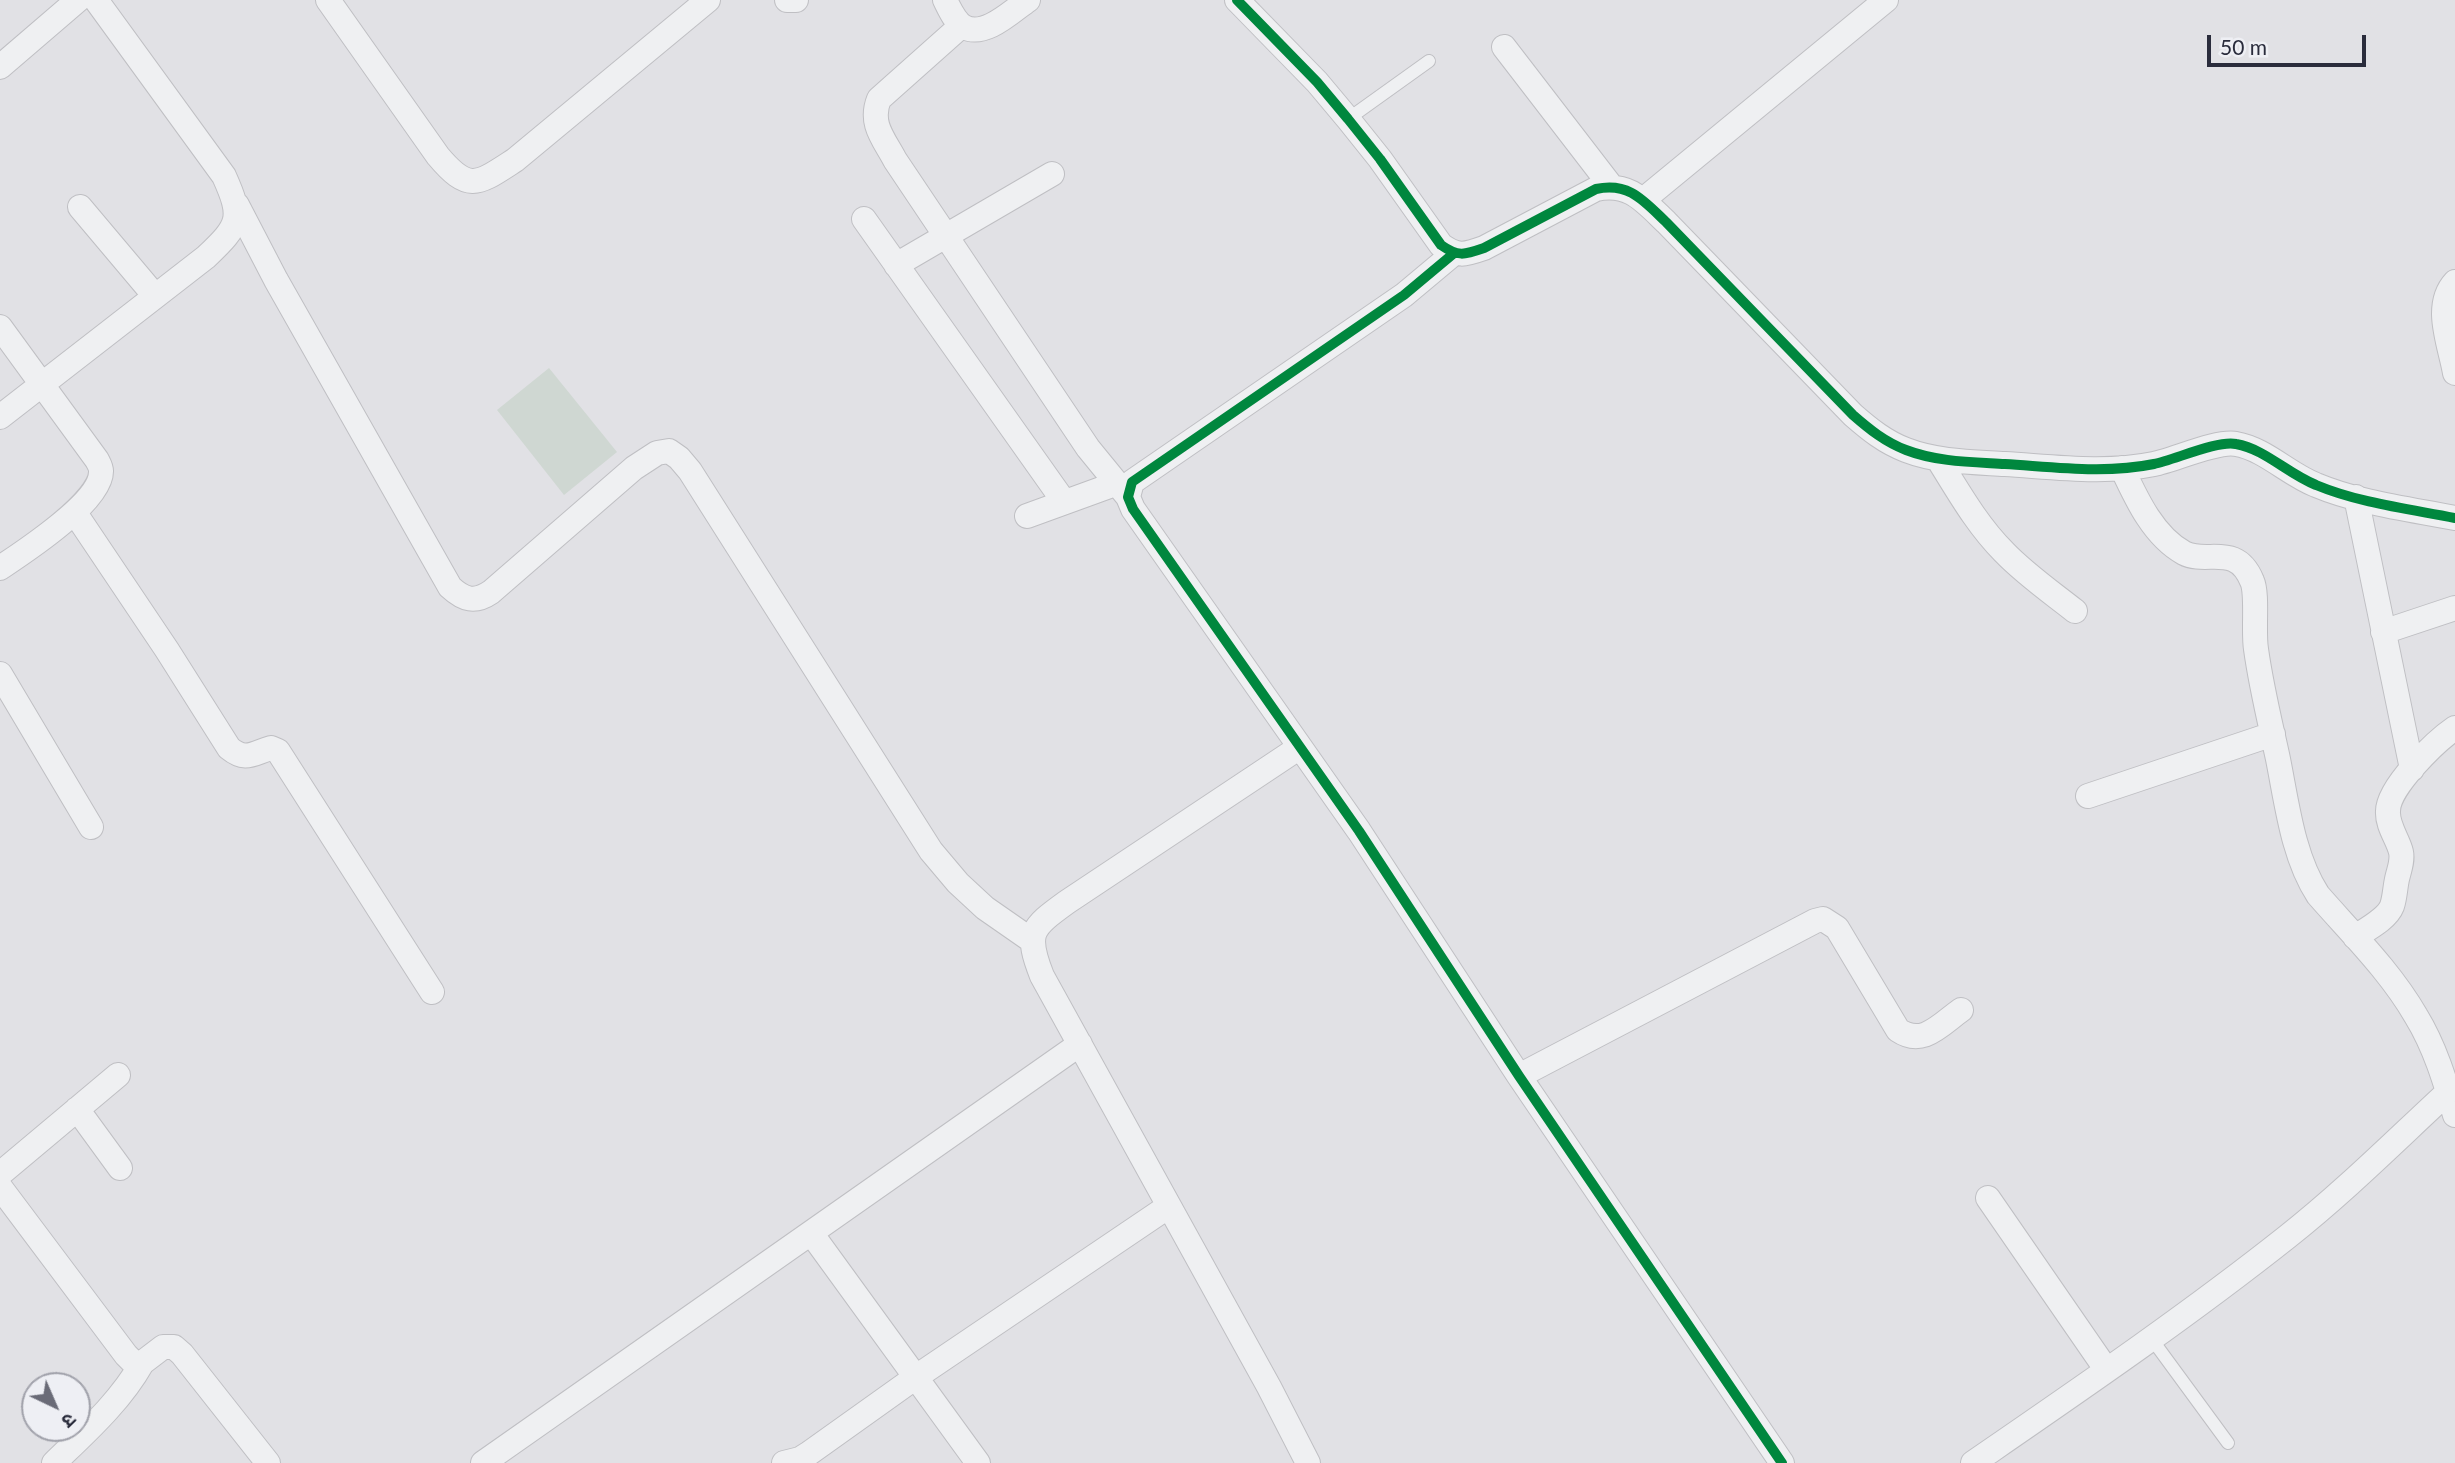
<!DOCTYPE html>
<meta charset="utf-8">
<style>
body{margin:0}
#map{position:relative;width:2455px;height:1463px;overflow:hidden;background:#e1e1e5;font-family:Lato,"Noto Sans Devanagari",sans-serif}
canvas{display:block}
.north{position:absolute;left:21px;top:1372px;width:70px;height:70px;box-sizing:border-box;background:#eeeff4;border:2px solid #a0a1aa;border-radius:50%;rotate:136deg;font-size:19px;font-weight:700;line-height:28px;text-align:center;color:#2a2c3c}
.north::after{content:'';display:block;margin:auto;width:24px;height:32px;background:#6a6b77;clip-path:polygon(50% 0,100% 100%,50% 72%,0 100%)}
.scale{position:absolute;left:2207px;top:35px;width:159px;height:32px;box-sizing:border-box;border:4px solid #2a2c3c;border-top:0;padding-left:9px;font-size:21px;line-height:24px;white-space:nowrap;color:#2a2c3c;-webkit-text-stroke:5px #eeeff4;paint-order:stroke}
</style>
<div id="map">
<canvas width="2455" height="1463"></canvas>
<div class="north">उ</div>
<div class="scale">50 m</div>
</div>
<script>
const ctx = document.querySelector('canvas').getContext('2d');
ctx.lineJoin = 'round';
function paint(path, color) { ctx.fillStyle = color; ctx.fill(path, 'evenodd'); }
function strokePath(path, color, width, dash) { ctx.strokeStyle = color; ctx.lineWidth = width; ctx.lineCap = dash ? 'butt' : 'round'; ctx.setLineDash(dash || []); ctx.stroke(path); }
paint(new Path2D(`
 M549 368 617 452 564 495 497 410Z`), '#cfd7d2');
const lane = new Path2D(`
 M1348 119 1429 61
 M2151 1338 2228 1443`);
const street = new Path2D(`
 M328 0 438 156C469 193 478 184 515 160L708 0
 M787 0H796
 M945 0C949 8 955 22 964 27 985 38 1012 11 1028 0
 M1237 0 1317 82 1348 119 1380 159 1441 245C1458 257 1464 255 1484 248L1596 189C1629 182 1643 200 1666 222L1853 415C1869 429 1885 442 1906 450 1937 462 1972 462 2005 464 2054 467 2105 474 2154 464 2174 460 2218 440 2236 444 2265 449 2288 474 2316 485 2359 503 2409 509 2455 518
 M961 26 879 99C869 124 884 139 895 160L1088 448 1128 497
 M1504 47 1611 186
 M0 67 78 0
 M1643 200 1886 0
 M237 205 276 280 450 587C464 600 475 603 491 592L634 468 657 453 669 451 679 458 690 471 931 851 958 883 985 908 1031 940
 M80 207 155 296
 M864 219 1060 496
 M1453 254 1404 295 1132 482 1128 497 1133 509 1359 831 1519 1076 1782 1463
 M896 265 1052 174
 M2455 282C2433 306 2450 344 2455 373
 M0 327 97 460C99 464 101 467 101 471 102 501 24 552 0 568
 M0 417 206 257C240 225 243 218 224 176L96 0
 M1938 459C1958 491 1977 525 2004 552 2025 574 2051 592 2075 611
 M2122 468C2136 498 2153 536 2184 553 2207 565 2236 542 2252 581 2258 594 2253 631 2256 649 2261 686 2270 722 2278 759 2287 804 2293 857 2318 895 2352 934 2390 971 2416 1016 2435 1047 2445 1081 2455 1115
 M2356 497 2412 769
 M75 513 167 650 229 748C246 762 253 753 271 748L278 751 432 992
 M1027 516 1115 484
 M2383 632 2455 608
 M0 674 91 827
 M1300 747 1067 902C1031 928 1025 933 1042 976L1269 1387 1308 1463
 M2088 796 2273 734
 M2355 937C2367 929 2387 919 2392 906 2395 897 2395 888 2397 879 2399 870 2403 861 2401 852 2398 839 2387 826 2388 811 2388 787 2436 741 2455 728
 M1519 1076 1815 921 1823 919 1837 928 1898 1030C1923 1047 1940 1025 1961 1010
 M77 1109 120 1168
 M0 1174 118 1075
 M0 1187 126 1355 134 1363H142L163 1347H174L182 1354 268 1463
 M1988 1198 2106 1369
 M811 1233 978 1463
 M54 1463C86 1432 120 1402 142 1363
 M483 1463 1080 1044
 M784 1463 800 1459 808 1454 916 1377 1169 1206
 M1973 1463C2079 1390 2186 1317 2287 1237 2344 1192 2395 1141 2448 1092`);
strokePath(lane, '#bfbfc3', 14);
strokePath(street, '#bfbfc3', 26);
strokePath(lane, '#eff0f2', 12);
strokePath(street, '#eff0f2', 24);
strokePath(new Path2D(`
 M1237 0 1317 82 1348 119 1380 159 1441 245C1458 257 1464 255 1484 248L1596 189C1629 182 1643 200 1666 222L1853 415C1869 429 1885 442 1906 450 1937 462 1972 462 2005 464 2054 467 2105 474 2154 464 2174 460 2218 440 2236 444 2265 449 2288 474 2316 485 2359 503 2409 509 2455 518
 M1453 254 1404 295 1132 482 1128 497 1133 509 1359 831 1519 1076 1782 1463`), '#00873e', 10);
</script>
